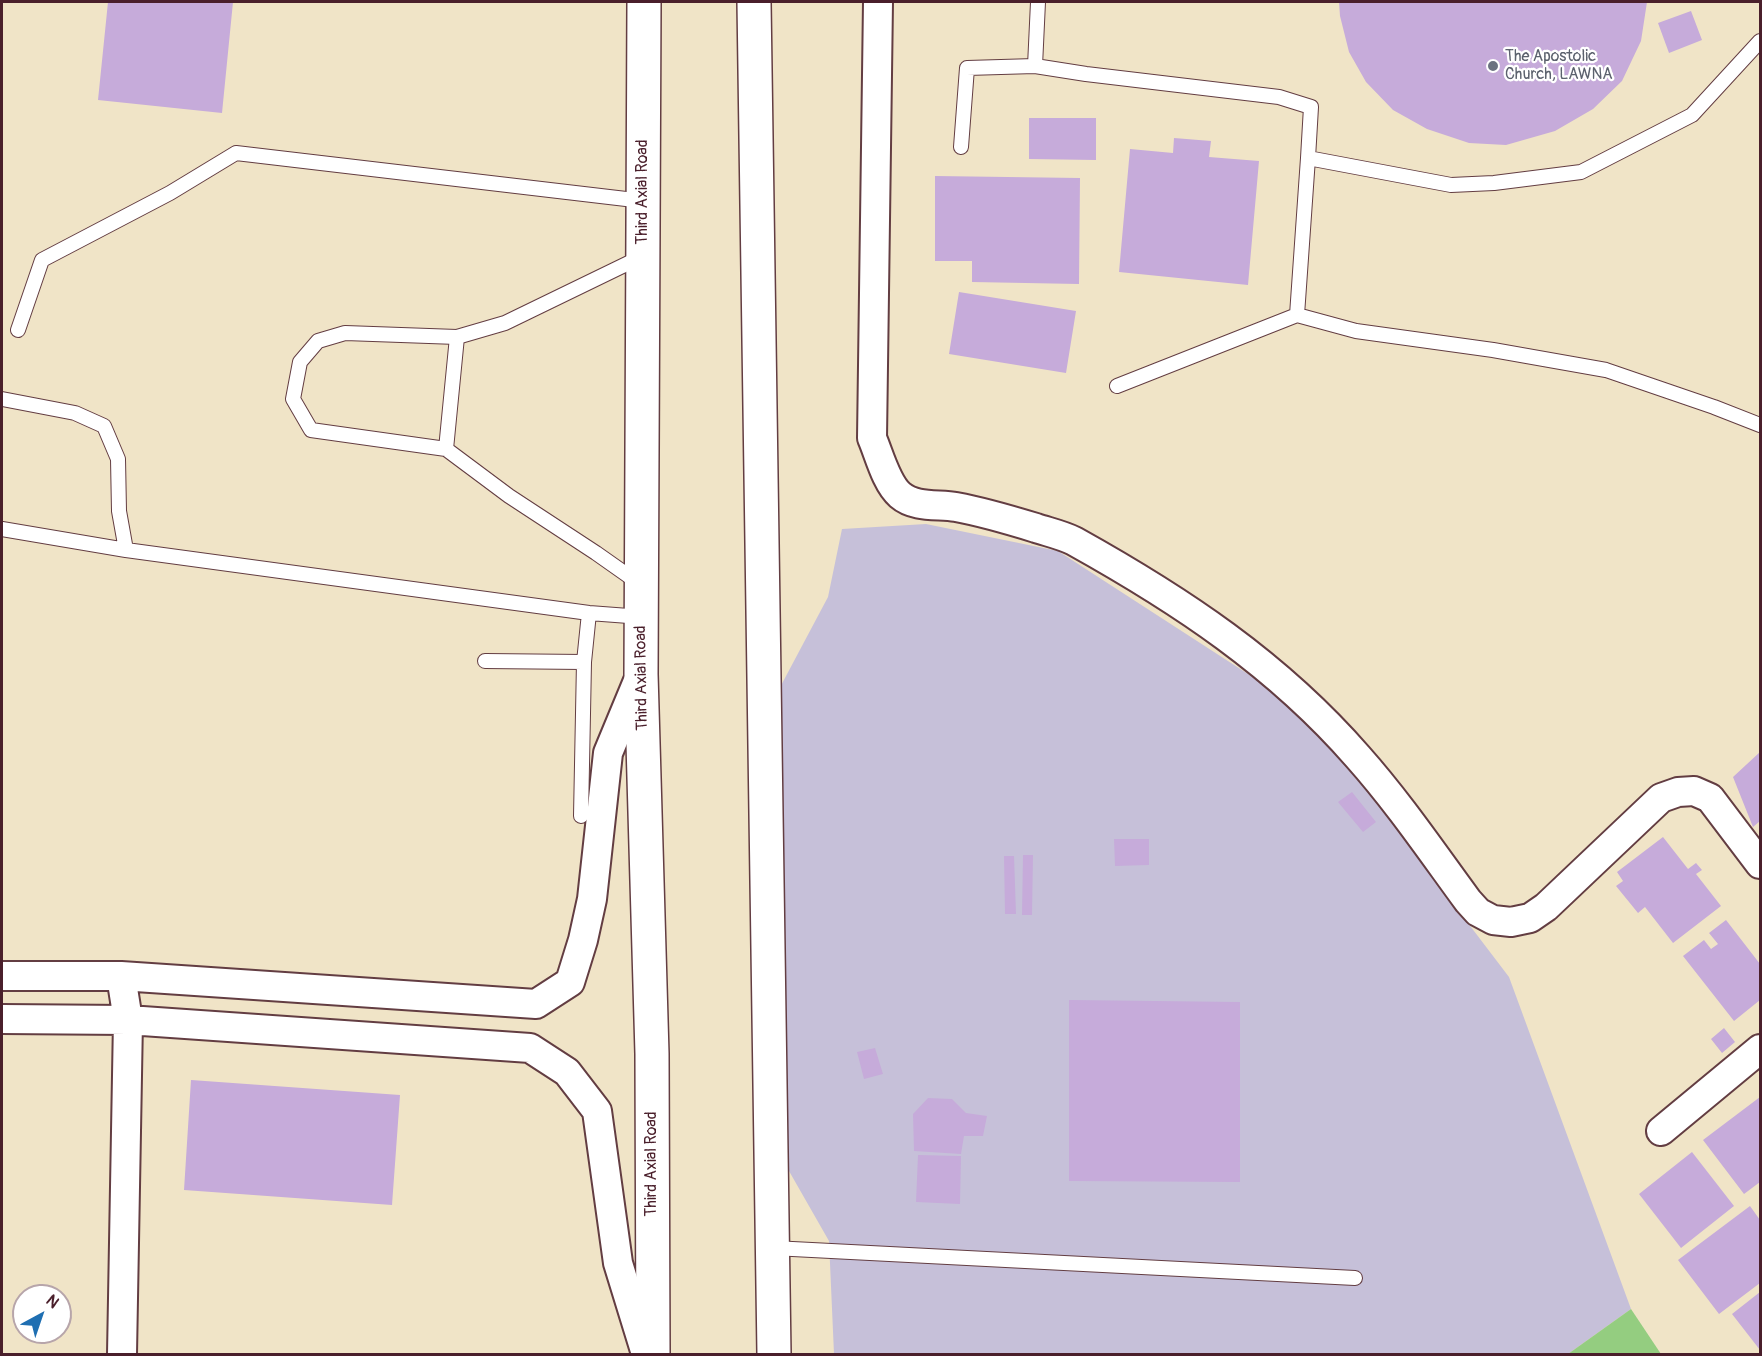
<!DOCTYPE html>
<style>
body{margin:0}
#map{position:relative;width:1762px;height:1356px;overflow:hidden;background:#f0e4c7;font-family:Pangolin,sans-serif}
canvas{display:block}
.frame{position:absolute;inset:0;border:3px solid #4a1f2b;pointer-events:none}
.north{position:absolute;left:12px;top:1284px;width:60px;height:60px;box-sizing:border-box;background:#fff;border:2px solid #b7a5aa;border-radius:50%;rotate:40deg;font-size:16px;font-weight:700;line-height:24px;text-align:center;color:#4a1f2b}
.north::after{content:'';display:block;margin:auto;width:21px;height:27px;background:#1f6fb2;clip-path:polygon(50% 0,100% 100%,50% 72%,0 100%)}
</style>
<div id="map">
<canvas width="1762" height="1356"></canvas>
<div class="frame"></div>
<div class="north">N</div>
</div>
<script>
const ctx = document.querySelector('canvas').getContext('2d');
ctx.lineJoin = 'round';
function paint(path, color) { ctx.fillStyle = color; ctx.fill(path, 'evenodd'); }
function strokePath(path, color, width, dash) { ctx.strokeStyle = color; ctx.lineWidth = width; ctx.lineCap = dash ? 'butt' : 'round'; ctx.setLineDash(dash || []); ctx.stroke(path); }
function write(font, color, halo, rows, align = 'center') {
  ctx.font = font + ' Pangolin,sans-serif'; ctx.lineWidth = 4.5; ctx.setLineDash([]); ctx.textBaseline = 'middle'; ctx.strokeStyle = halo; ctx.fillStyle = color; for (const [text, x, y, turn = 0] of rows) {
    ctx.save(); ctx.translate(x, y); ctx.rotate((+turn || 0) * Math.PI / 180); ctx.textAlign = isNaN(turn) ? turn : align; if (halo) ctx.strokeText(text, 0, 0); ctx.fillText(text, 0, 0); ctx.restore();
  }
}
paint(new Path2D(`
 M926 524 1058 551 1265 685 1334 747 1509 977 1631 1309 1568 1354H834L829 1241 789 1171 778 1068 777 693 828 597 842 529Z`), '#c6c0d9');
paint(new Path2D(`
 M1631 1309 1661 1354H1568Z`), '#94cd80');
paint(new Path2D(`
 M108 2H233L222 113 98 100Z
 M1339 2H1647L1641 41 1622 81 1593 109 1555 131 1506 145 1469 143 1427 129 1393 110 1366 82 1349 52 1340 16Z
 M1691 11 1702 40 1669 53 1658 23Z
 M1029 118H1096V160L1029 159Z
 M1174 138 1211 141 1209 157 1259 161 1248 285 1119 272 1130 149 1173 153Z
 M935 176 1080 178 1079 284 972 282V261H935Z
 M959 292 1076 311 1066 373 949 354Z
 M1760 752V821L1753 827 1733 777Z
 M1352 792 1376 822 1363 832 1338 802Z
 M1663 837 1688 869 1696 863 1702 870 1696 874 1721 906 1673 943 1645 907 1638 913 1616 886 1623 881 1617 872Z
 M1114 839H1149V865L1115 866Z
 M1023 855H1033L1032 915H1022Z
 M1004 856H1014L1016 914H1005Z
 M1726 920 1760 964V1000L1734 1021 1683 956 1704 940 1711 949 1718 944 1709 933Z
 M1069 1000 1240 1002V1182L1069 1181Z
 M1724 1028 1735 1042 1722 1053 1711 1039Z
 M875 1048 883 1074 864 1079 857 1052Z
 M191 1080 400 1095 392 1205 184 1190Z
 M1760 1097V1182L1744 1194 1703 1140Z
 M928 1098 952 1099 966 1113 987 1116 983 1136H964L961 1154 914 1151 913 1114Z
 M1692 1152 1734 1206 1681 1248 1639 1194Z
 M918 1155 961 1156 960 1204 916 1202Z
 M1750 1206 1760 1220V1283L1719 1314 1678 1260Z
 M1760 1292V1350L1732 1314Z`), '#c6abda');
const lane = new Path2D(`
 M1038 2 1035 66 1086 74 1279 97 1311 107 1308 158 1451 185 1494 183 1581 172 1692 115 1760 41
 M961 147 967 68 1035 66
 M1308 158 1297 315 1356 331 1493 350 1606 370 1714 407 1760 425
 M18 330 42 260 170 193 236 153 643 201
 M1117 386 1297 315
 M2 399 75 413 104 426 118 459 119 511 126 550
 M446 449 311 430 293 399 300 362 318 341 345 333 457 337
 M2 529 126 550 589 613 642 617
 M640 584 596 553 509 496 446 449 457 337 505 323 641 257
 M485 661 584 662
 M581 816 584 662 589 613
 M773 1248 1355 1278`);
const street = new Path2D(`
 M878 2 872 438C879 454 886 483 900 495 915 508 938 504 956 507 983 512 1010 520 1036 528 1048 532 1062 535 1074 541 1180 600 1277 664 1358 757 1398 802 1432 852 1468 901L1478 912 1493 920 1511 922 1530 918 1546 907 1661 798 1678 792 1694 791 1710 798 1760 864
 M2 976H121L536 1004 570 982 583 940 592 899 608 753 640 676
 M121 976 128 1020 122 1354
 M2 1019 128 1020 530 1048 567 1072 597 1111 618 1263 646 1354
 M1661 1131 1760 1049`);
const highway = new Path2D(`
 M644 2 641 674 652 1054 653 1354
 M754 2 774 1354`);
strokePath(lane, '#633d42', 16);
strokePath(street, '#633d42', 32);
strokePath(highway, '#633d42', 36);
strokePath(lane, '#fff', 14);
strokePath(street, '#fff', 28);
strokePath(highway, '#fff', 33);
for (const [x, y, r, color] of [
 [1493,66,6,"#6b7280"]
]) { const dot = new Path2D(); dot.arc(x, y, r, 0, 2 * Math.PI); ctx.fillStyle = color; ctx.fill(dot); strokePath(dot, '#fff', 2); }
write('16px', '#5b616d', '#fff', [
 ["The Apostolic",1505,57],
 ["Church, LAWNA",1505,75]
], 'left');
write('16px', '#4a1f2b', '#fff', [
 ["Third Axial Road",643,192,-90],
 ["Third Axial Road",642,678,-91],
 ["Third Axial Road",652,1164,-90]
]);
</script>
